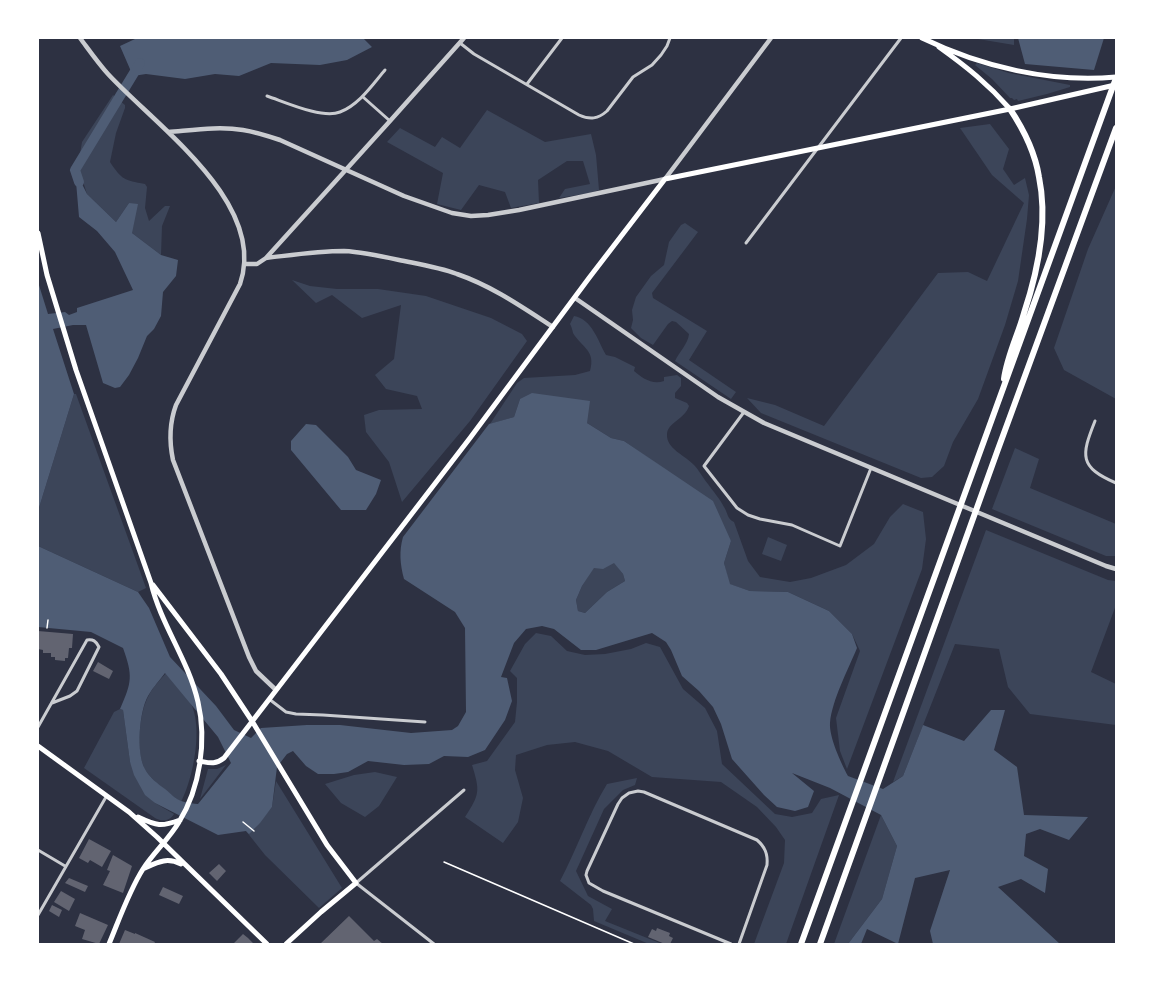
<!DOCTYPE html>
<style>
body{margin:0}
#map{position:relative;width:1154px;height:982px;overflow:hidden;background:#2d3142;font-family:"Fira Sans Condensed",sans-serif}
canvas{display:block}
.frame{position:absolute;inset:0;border:39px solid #fff;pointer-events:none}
</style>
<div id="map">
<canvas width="1154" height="982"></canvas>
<div class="frame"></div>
</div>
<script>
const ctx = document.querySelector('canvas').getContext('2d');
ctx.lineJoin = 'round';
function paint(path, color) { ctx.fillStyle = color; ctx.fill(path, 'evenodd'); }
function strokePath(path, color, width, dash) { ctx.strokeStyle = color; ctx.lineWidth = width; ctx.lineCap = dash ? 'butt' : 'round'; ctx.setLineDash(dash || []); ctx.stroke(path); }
paint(new Path2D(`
 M974 38H1014V45L978 39Z
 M977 63 1009 73 1070 85V87L1047 94 1018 101 1017 99 1014 100 1012 98H1010L992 79 975 65Z
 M113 95 125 105V108L116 133 110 162C122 180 124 180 145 184L147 187 145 208 149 221 165 206H170L162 226 161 255 132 233 129 203 116 222 87 194 78 166 82 142Z
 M487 110 545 142 591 134 596 155 599 190 590 193 559 198 565 189 590 184 583 161H567L538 180 539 203 511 208 505 192 479 185 461 210 437 204 443 173 387 142 400 128 435 147 442 137 460 148Z
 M990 124 1009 149 1003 169 1014 185 1025 178 1029 195 1027 219 1018 281 1005 325 978 399 953 442 944 466 932 477 921 478 761 413 747 398 775 405 824 426 938 273 968 272 987 281 1024 203 992 175 960 128Z
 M1116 186V399L1064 370 1054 348 1088 249Z
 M685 223 698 232 652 293 653 298 707 331 689 360 736 392 731 399 675 361C679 352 688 344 689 334L676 322 672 321 668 324 653 345 641 338 631 328 633 320 632 310 636 297 651 276 664 265 669 242 681 225Z
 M292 280 310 286 337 289H378L426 296 491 318 522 334 527 341 470 421 402 502 389 462 366 432 364 415 379 410 422 409 417 396 386 389 375 375 394 359 401 305 362 318 332 295 316 303Z
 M574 316C592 319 598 341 606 355L615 357 635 367 634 371C642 378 652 385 664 381V377L677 375 681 378V386L675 393V398L687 403 689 406C685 419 667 423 667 434 666 449 685 455 694 465 699 470 703 478 708 484 713 491 720 499 724 507 728 513 727 519 734 522L748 561 760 577 790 582 811 578 846 565 874 544 890 517 903 504 923 512 926 539 922 569 847 769 840 751 836 718 860 651 852 634 829 611 788 592 750 591 729 584 724 563 731 541 660 466 624 441 611 438 587 423 520 399 514 417 490 424 517 383 524 378 575 375 590 371C596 350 582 348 573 333 573 332 571 325 570 324Z
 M74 394H76L146 588 138 592 38 546V511Z
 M1015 448 1039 459 1030 488 1116 524V556H1106L992 509Z
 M986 530 1108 580 1116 581V605L1091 672 1116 684V725L1030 714 1008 687 999 649 955 644 903 776 893 782Z
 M768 537 787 545 781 561 762 554Z
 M614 562 623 574 625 581 607 592 585 613 578 611 576 600 582 586 594 567Z
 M536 633 551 636 567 651 585 655 605 654 631 649 646 643 660 647 683 689 705 708 717 731 722 764 775 814 792 817 812 813 821 799 839 795 786 944H754L784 863 785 840 776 827 757 807 721 782 652 777 608 751 575 742 547 745 516 755 515 770 523 798 518 822 503 843 465 817C480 794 480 791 472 765L487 761 515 722 517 702V678L510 671 525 644Z
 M166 673C173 682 183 691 190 702 204 726 193 779 181 802 169 793 155 784 146 771 135 754 139 712 149 695 153 687 160 680 166 673Z
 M120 709 123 710 130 762 155 803 174 814C170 821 162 822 155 818L84 768 114 712Z
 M226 765 200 799 208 769H217Z
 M375 772 397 777 379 806 365 817 341 803 325 784 354 775Z
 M637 778 635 785 623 790 604 809 576 871 588 896 612 909 605 921 662 944H649L594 921 593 909 591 905 560 881C577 849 588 815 607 784Z
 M276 781 342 888 319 908 265 855 246 831 254 829 272 807Z
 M881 815 897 846 882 899 848 944H834Z`), '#3c4559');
paint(new Path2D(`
 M145 38H363L372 47 347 60 320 65 271 63 239 76 215 74 185 79 146 74 133 76 120 46 135 39Z
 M1018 38H1104L1094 70 1025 64Z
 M75 170 87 194 116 222 129 203 138 204 132 233 161 255 178 260 176 276 163 292 161 316 154 329 147 336 138 358 129 375 120 387 115 388 103 383 86 325H73L53 329 74 394 38 511V282L48 314 65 312 69 315 77 312V308L133 290 115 252 97 231 79 217Z
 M532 393 590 401 587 423 611 438 624 441 713 501 731 541 724 563 730 584 750 591 788 592 829 611 852 634 857 648C848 670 832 700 830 723 829 737 841 763 848 776L883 789 903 776 923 725 964 741 991 710H1005L994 750 1017 767 1024 815 1088 817 1069 840 1040 829 1026 834 1024 856 1048 869 1045 893 1021 879 998 887 1060 944H993L988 943 975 944H933L930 931 950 870 915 878 898 944 867 929 861 944H848L882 899 897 846 881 815 830 788 792 773 814 791 808 807 795 811 777 807 764 795 732 759 721 724 713 707 699 691 682 676 671 650 666 642 652 633 596 650H581L554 629 542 626 526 629 514 643 501 677 507 678 512 701 505 720 485 750 468 757 444 756 429 764 404 765 368 761 348 772 334 774H318L306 766 293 751 287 754 277 767 272 807 260 823 249 834 246 831 218 835 155 803 145 795 134 775 130 762 123 710 120 709C132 682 133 676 123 648L91 632 38 627V546L138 592 149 608 170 657 216 706 234 730 251 738 261 728 307 725H340L411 733 452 730 458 726 466 712 465 628 455 612 404 579C400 564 399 551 403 537L489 424 514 417 520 399ZM614 563 623 574 625 581 607 592 585 613 578 611 576 600 582 586 594 568 603 569ZM165 673 218 737 231 763 198 804C179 802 179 801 165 789 158 784 149 777 145 769 136 753 139 712 148 696 153 687 160 680 165 673Z
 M306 424 316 425 348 457 356 470 381 480 376 494 366 510H341L291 450V441Z`), '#4f5d75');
strokePath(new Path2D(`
 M79 182 75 170 140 63`), '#4f5d75', 10);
paint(new Path2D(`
 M38 631 73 634 72 648H69L68 658H65V661L55 660V657H51V653H43V650L38 649Z
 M98 662 113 671 109 679 93 671Z
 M89 839 111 851 102 867 90 860 88 863 79 858Z
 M113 855 132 866 123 893 103 885 110 871 107 870Z
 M219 864 226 871 217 881 209 873Z
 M69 878 88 886 85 892 65 883Z
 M163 887 183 896 179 904 159 895Z
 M61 891 75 899 69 911 54 902Z
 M52 905 62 910 59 917 49 911Z
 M80 913 108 925 99 944 82 939 85 930 75 926Z
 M349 916 374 941 377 939 383 944H320Z
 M657 928 670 933 669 936 673 938 670 944H665L648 937 652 929 656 931Z
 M125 930 135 934V933L155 942 154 944H119Z
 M243 934 248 938 254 944H233Z`), '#626471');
strokePath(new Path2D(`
 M47 628 48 620
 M243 822 254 831
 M444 862 634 944`), '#fff', 1.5);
strokePath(new Path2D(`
 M460 43 474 54 579 115C590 120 598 119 607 111L633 77 652 65 661 55 667 46 670 38
 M527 84 562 38
 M267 96C285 102 322 119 340 112 359 105 373 84 385 70
 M363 97 390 121
 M746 243 901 38
 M744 412 704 466 737 508 748 515 760 519 792 525 840 546 871 468
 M1095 421C1081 456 1079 467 1116 483
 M269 699 286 712 296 714 323 715 425 722
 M38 727 87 640C93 639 96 641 99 647L77 691 70 696 52 703
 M38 850 65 866
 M38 915 106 797
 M434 944 356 883 464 790
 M731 944 603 891 589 883 586 875 587 871 618 804 622 798 629 793 638 791 644 792 757 840C765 847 768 854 767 865L739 944`), '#caccd0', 3);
strokePath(new Path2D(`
 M80 38C89 50 98 63 108 74 156 126 268 203 240 284L176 405C169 424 169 441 173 460L249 657 256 671 276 690
 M168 132C193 130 219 126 243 130 256 132 268 136 280 140L404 196 452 213 471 216 488 215 519 210 665 179 771 38
 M266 258C292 255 318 251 344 251 363 252 381 256 399 260 418 264 438 267 457 274 492 286 522 307 553 327
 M245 264H257L266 258 390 121 464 38
 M575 298 718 397 764 423 1106 566 1116 569`), '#caccd0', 4.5);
strokePath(new Path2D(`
 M38 233 47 275 76 370 151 583C161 625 188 659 198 702 207 741 200 788 179 822 169 839 154 852 143 869 129 891 119 920 109 944
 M153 585 221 674 252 721 327 845 356 883 321 912 286 944
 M38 746 129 812 157 837 267 944
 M199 761C210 763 215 765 224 758L470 438 589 278 665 179 1010 109 1115 85
 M138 817C157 826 161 827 180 820
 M145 868C158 862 167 857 181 864`), '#fff', 5);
strokePath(new Path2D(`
 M922 38C982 67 1050 83 1116 77
 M939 47C967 67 988 84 1010 109`), '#fff', 5);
strokePath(new Path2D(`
 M1004 379C1007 356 1018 335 1024 313 1038 271 1048 221 1039 177 1035 152 1024 130 1010 109
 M801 944 1116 78
 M820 944 997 452 1116 128`), '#fff', 6);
</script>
